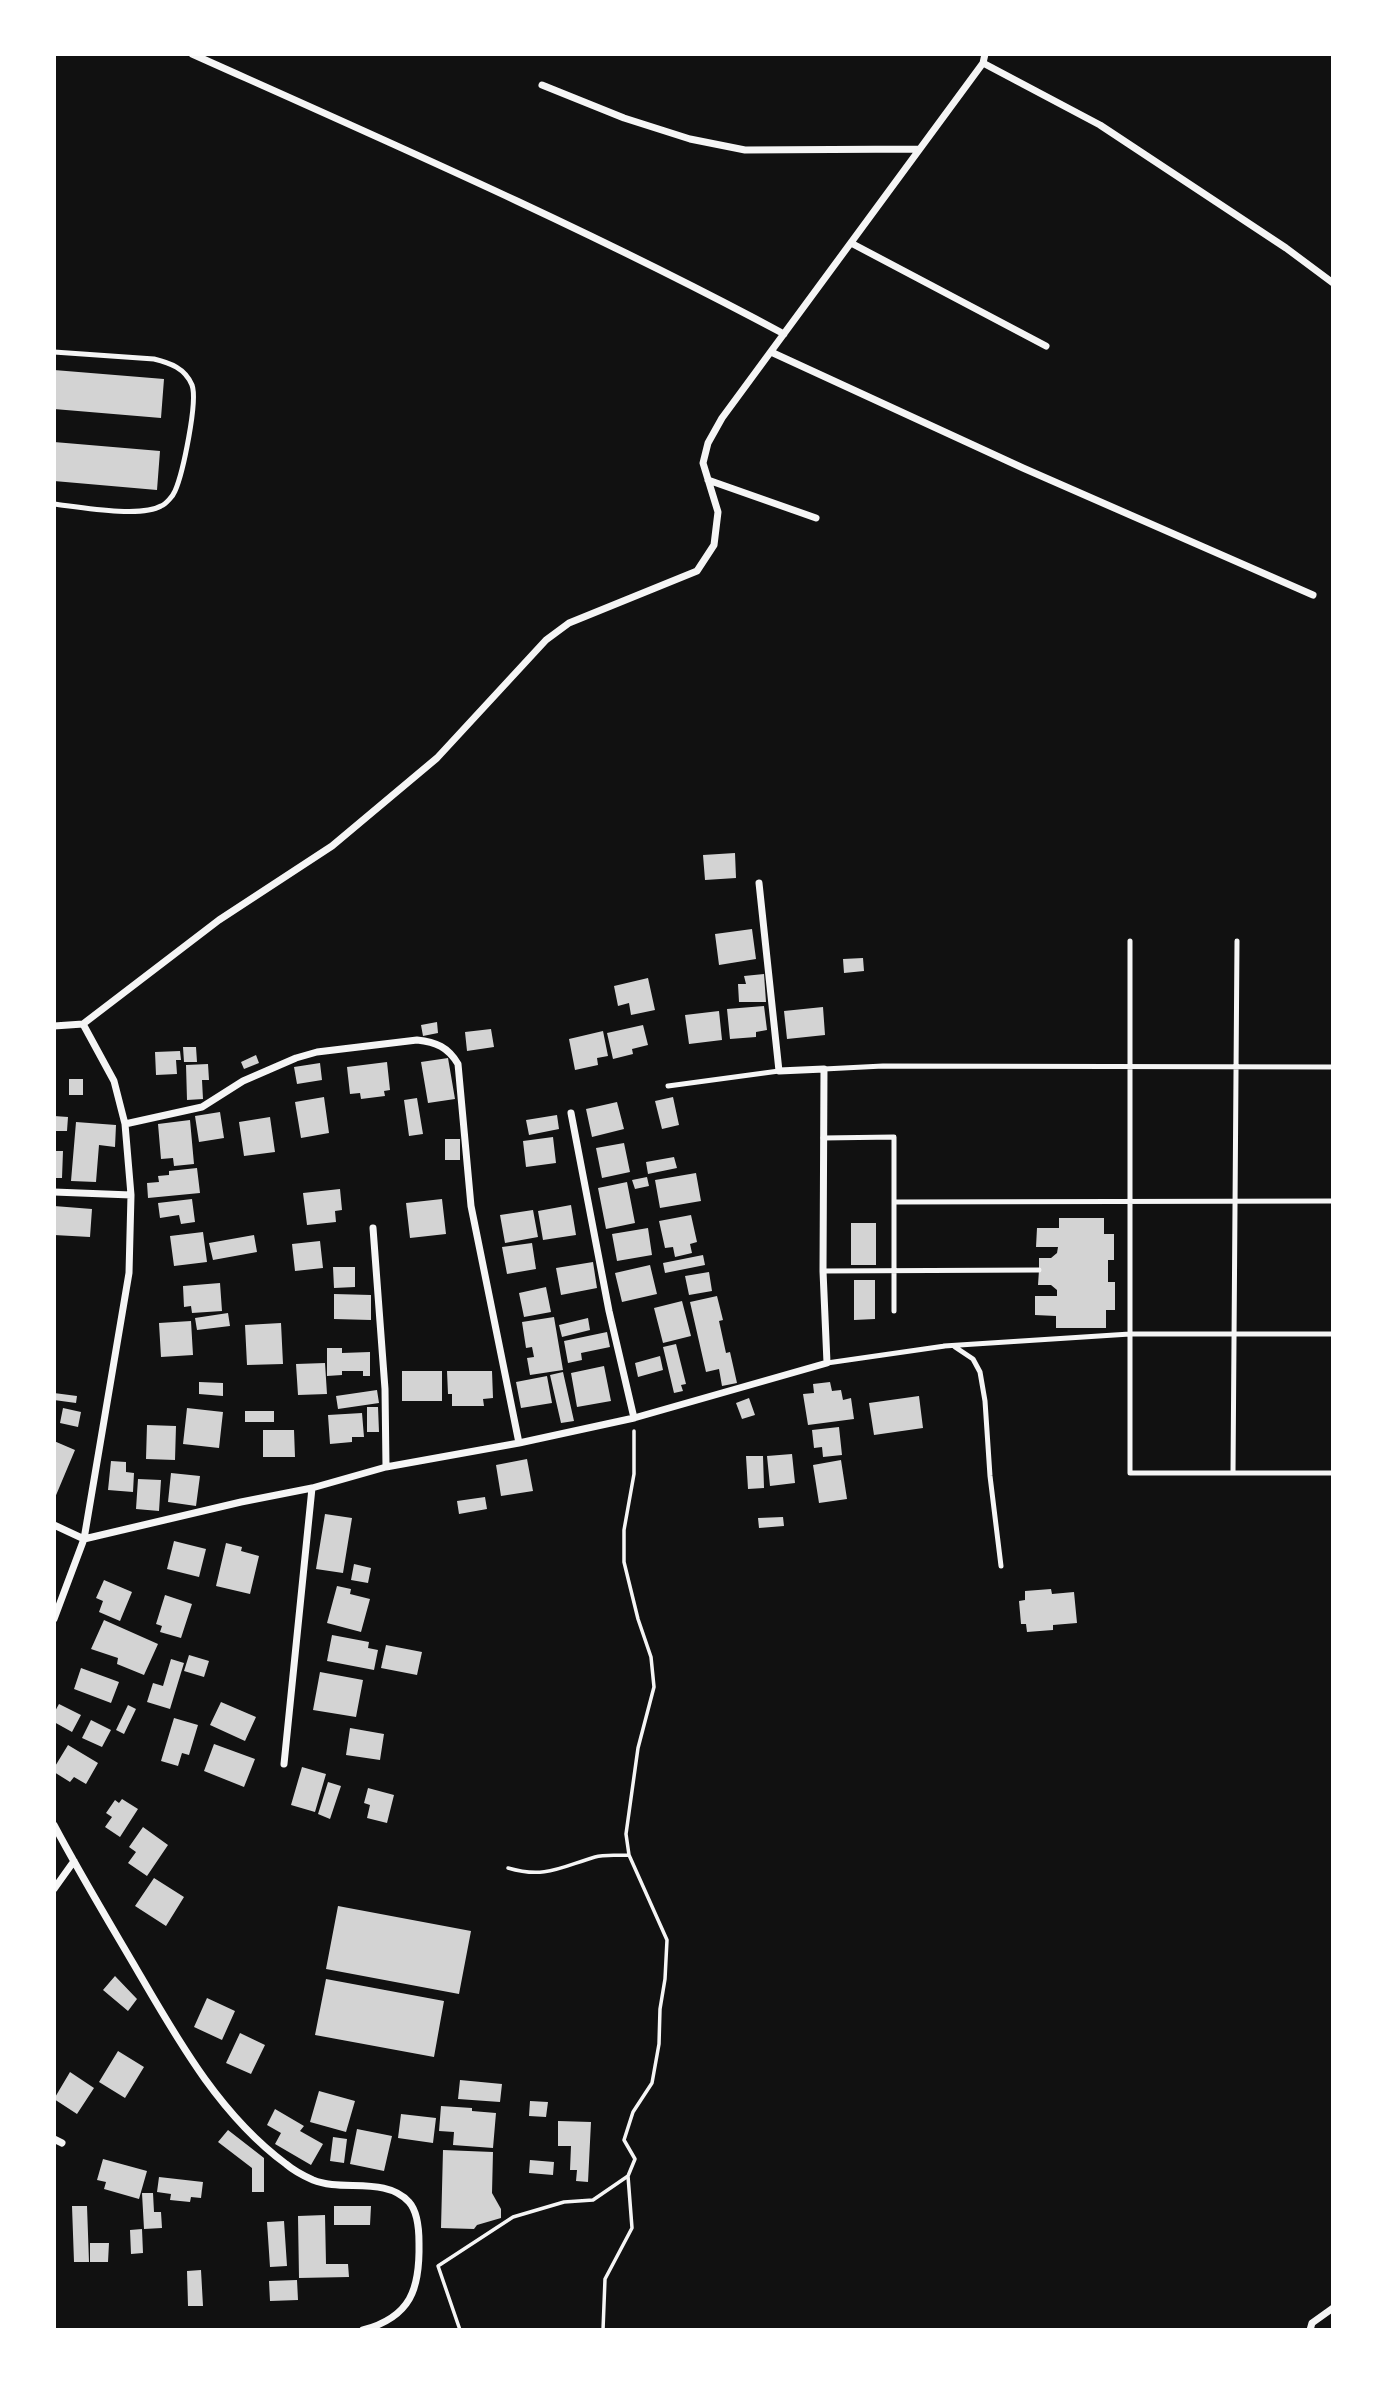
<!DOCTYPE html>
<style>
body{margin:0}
#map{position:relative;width:1387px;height:2384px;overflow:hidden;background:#111;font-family:"IBM Plex Serif",serif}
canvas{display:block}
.frame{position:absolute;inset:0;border:56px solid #fff;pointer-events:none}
</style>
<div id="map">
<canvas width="1387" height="2384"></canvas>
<div class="frame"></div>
</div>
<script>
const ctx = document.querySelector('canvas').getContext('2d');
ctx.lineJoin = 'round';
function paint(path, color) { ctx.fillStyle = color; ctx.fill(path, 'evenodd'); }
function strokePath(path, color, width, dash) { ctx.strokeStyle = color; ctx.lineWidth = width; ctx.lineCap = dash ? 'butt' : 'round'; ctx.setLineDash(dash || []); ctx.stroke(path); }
paint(new Path2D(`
 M54 370 164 379 161 418 54 409Z
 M54 442 160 451 157 490 54 481Z
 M735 853 736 878 705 880 703 855Z
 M752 929 756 959 719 965 715 934Z
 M863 958 864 971 844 973 843 959Z
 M764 974 766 1002H739L738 984H746L744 976Z
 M648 978 655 1010 631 1015 629 1003 618 1006 614 986Z
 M764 1006 767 1030 756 1032V1037L730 1039 727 1009Z
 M823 1007 825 1035 787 1039 784 1011Z
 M719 1011 722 1040 689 1044 685 1015Z
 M437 1022 438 1033 423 1036 421 1025Z
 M643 1025 648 1045 632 1049 633 1054 613 1059 607 1033Z
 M491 1029 494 1047 467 1051 465 1032Z
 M603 1031 608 1056 597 1058 598 1065 575 1070 569 1039Z
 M183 1047H196L197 1062H184Z
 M180 1051 181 1060H176L177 1074 156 1075 155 1052Z
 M256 1055 259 1063 244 1069 241 1062Z
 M448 1058 455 1099 428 1103 421 1062Z
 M387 1062 390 1090 384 1091 385 1096 361 1099 360 1093 350 1094 347 1067Z
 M320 1063 322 1080 297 1084 294 1067Z
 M208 1064 209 1080H202L203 1099 187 1100 186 1065Z
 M69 1079H83V1095H69Z
 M324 1097 329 1133 301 1138 295 1102Z
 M673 1097 679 1125 662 1129 655 1101Z
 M417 1098 423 1134 409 1136 404 1100Z
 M617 1102 624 1129 592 1137 586 1109Z
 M220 1112 224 1138 199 1142 195 1116Z
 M557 1115 559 1129 529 1135 526 1120Z
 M54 1116 68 1117 67 1131H54Z
 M270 1117 275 1152 244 1156 239 1122Z
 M190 1120 194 1164 174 1166 173 1158 161 1159 158 1124Z
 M76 1122 116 1125 115 1147 99 1145 96 1182 71 1181Z
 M553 1137 556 1163 526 1167 523 1141Z
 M445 1139H460V1160H445Z
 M624 1143 630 1172 602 1178 596 1148Z
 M54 1151H63L62 1178H54Z
 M674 1157 677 1168 648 1174 646 1162Z
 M197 1168 200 1193 148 1198 147 1183 159 1182 158 1176 169 1175V1171Z
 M696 1173 701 1201 660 1208 655 1180Z
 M647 1177 649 1186 635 1189 632 1180Z
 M627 1182 635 1223 606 1229 598 1188Z
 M340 1189 342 1210 335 1211 336 1222 307 1225 303 1193Z
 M192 1199 195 1222 181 1224 179 1215 160 1218 158 1203Z
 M442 1199 446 1234 410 1238 406 1203Z
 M571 1205 576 1235 543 1240 538 1211Z
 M54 1206 92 1209 90 1237 54 1235Z
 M533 1210 538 1237 505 1243 500 1215Z
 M691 1215 697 1242 690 1244 692 1253 675 1257 673 1247 665 1248 659 1221Z
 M1059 1218H1104V1234H1114V1260H1108V1282H1115V1310H1106V1328H1056V1316L1035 1315V1296H1057V1290L1051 1285H1038L1039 1270V1258H1051L1057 1253 1058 1247H1036L1037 1228H1059Z
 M851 1223H876V1265H851Z
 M648 1228 652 1255 617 1261 612 1234Z
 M203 1232 207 1262 174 1266 170 1236Z
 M254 1235 257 1252 213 1260 209 1243Z
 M320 1241 323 1268 295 1271 292 1244Z
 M532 1243 536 1269 507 1274 502 1247Z
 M703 1255 705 1265 665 1273 663 1263Z
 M593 1262 597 1288 561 1295 556 1268Z
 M650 1265 657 1294 622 1302 615 1273Z
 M333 1267H355V1287L334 1288Z
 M709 1272 712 1291 689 1295 685 1276Z
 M854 1280H875V1319L854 1320Z
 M220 1283 222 1311 192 1313 191 1306 184 1307 183 1286Z
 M546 1287 551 1312 524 1317 519 1293Z
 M334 1294 371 1295V1320L334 1319Z
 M717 1296 723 1320 719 1321 726 1353 730 1352 737 1383 722 1386 719 1369 706 1372 690 1302Z
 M682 1301 691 1336 663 1343 654 1308Z
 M228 1313 230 1326 197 1330 195 1318Z
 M554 1317 563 1370 530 1375 527 1358 534 1357 532 1347 526 1348 522 1322Z
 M588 1318 590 1330 562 1337 559 1325Z
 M191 1321 193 1355 161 1357 159 1323Z
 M281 1323 283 1364 247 1365 245 1325Z
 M607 1332 610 1347 581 1353 582 1360 568 1363 564 1341Z
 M676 1344 686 1384 681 1385 683 1391 674 1393 663 1347Z
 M327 1348H342V1353L370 1352V1376H363V1371H342V1375L327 1376Z
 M660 1356 663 1370 638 1377 635 1363Z
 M325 1363 327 1394 298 1395 296 1364Z
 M604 1366 611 1401 577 1407 571 1373Z
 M402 1371H442V1401H402Z
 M447 1371H492L493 1398 483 1399 484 1406H452V1394H448Z
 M563 1372 574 1421 561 1423 550 1375Z
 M547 1376 552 1403 521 1408 516 1382Z
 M199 1382 223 1383V1396L199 1394Z
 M830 1382 832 1391 841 1390 843 1400 851 1398 854 1419 808 1425 803 1394 814 1393 813 1384Z
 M377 1390 379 1403 338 1409 336 1396Z
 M54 1393 77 1396 76 1403 54 1400Z
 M919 1396 923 1428 874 1435 869 1403Z
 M749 1398 755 1415 742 1419 736 1403Z
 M367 1407H378L379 1432H367Z
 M63 1408 81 1412 78 1427 60 1423Z
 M187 1408 223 1412 219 1448 183 1444Z
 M245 1411H274V1422H245Z
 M362 1413 364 1437H352V1442L330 1444 328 1415Z
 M147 1425 176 1426 175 1460 146 1459Z
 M839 1427 842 1455 823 1457 822 1447 814 1448 812 1430Z
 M263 1430H294L295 1457H263Z
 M54 1441 75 1450 54 1500Z
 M792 1454 795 1483 770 1486 767 1456Z
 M746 1456H763L764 1488 748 1489Z
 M527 1459 533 1491 501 1496 496 1465Z
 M841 1460 847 1499 819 1503 813 1465Z
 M111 1461 126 1462V1472L134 1473 133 1492 108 1490Z
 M171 1473 200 1476 196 1506 168 1502Z
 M138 1479 161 1480 159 1511 136 1509Z
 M485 1497 487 1509 459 1514 457 1501Z
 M325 1514 352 1518 343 1573 316 1569Z
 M783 1517 784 1526 759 1528 758 1518Z
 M174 1541 206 1549 199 1577 167 1569Z
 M226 1543 242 1547 241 1551 259 1556 250 1594 216 1586Z
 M354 1564 371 1568 368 1583 351 1580Z
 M104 1580 132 1592 120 1621 99 1612 103 1601 96 1598Z
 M337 1586 351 1589 350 1594 370 1599 361 1632 327 1623Z
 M1051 1589 1052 1594 1074 1592 1077 1623 1053 1625V1630L1027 1632 1026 1624H1021L1019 1601 1025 1600V1591Z
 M165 1595 192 1604 181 1638 160 1632 162 1626 156 1624Z
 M104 1620 158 1644 144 1675 117 1664 118 1658 91 1649Z
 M332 1635 369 1642 368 1648 378 1650 374 1670 327 1661Z
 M386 1645 422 1652 417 1675 381 1668Z
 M189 1655 209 1661 204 1677 184 1671Z
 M171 1659 184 1663 170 1709 147 1702 153 1683 163 1686Z
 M81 1668 119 1682 111 1703 74 1689Z
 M320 1672 363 1680 356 1717 313 1710Z
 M221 1702 256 1717 245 1741 210 1725Z
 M59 1704 81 1715 72 1732 54 1722V1713Z
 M128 1705 136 1709 124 1734 116 1730Z
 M174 1718 198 1725 189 1755 182 1753 178 1766 161 1761Z
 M91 1720 111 1730 102 1747 82 1738Z
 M350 1728 384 1734 380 1760 346 1755Z
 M214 1744 255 1759 244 1787 204 1771Z
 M68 1745 98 1763 86 1784 74 1777 70 1782 54 1772V1768Z
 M302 1767 326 1774 315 1812 291 1805Z
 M328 1782 341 1786 330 1819 318 1814Z
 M368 1788 394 1795 387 1823 367 1818 370 1805 364 1803Z
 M122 1799 138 1809 120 1837 105 1827 112 1817 106 1813 115 1800 119 1803Z
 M143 1827 168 1845 147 1876 128 1863 136 1852 129 1847Z
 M154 1878 184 1897 166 1926 135 1906Z
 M338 1906 471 1931 459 1994 326 1969Z
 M115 1976 137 1999 128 2011 103 1990Z
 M326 1979 444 2001 434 2057 315 2035Z
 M207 1998 235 2011 222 2040 194 2027Z
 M240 2033 265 2045 251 2074 226 2063Z
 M118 2051 144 2067 125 2098 99 2082Z
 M70 2072 94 2088 77 2114 54 2099Z
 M460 2080 502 2084 500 2102 458 2099Z
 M319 2091 355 2101 346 2132 310 2122Z
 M530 2101 548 2102 546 2117 529 2116Z
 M441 2106 472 2108V2111L496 2113 493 2148 453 2145 454 2132 439 2131Z
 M275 2109 304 2126 300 2131 323 2144 311 2165 275 2144 281 2133 267 2125Z
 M401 2114 436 2118 433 2143 398 2138Z
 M558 2121 591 2122 588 2182 576 2181 577 2170H570L571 2146H558Z
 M357 2129 392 2136 384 2171 350 2164Z
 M228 2130 264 2158V2192H252V2168L218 2142Z
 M333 2137 347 2139 344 2163 330 2161Z
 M443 2150 493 2152 492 2193 501 2209V2218L477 2225 474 2229 441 2228Z
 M103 2159 147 2171 139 2199 104 2189 106 2182 97 2180Z
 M530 2160 554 2162 553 2175 529 2173Z
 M159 2177 203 2182 201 2198 191 2197 190 2202 170 2200 171 2194 157 2192Z
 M142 2193H153L154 2212H161L162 2228 144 2229Z
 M72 2206H87L89 2262H74Z
 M334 2206H371L370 2225H334Z
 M325 2215 326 2264H348L349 2277 299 2278 298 2216Z
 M284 2221 287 2266 270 2267 267 2222Z
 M142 2229 143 2253 131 2254 130 2230Z
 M90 2243H109L108 2262H90Z
 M201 2270 203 2306H188L187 2271Z
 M297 2280 298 2300 270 2301 269 2281Z`), '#d3d3d3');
strokePath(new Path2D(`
 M629 1855 626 1834 638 1748 654 1687 651 1657 638 1619 624 1562V1530L634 1474V1431
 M508 1868C545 1879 561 1867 595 1857 605 1854 618 1856 629 1855L667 1940 665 1979 660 2009 659 2044 652 2083 633 2112 624 2140 635 2159 628 2176
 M460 2330 438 2266 513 2217 564 2202 593 2200 628 2176 632 2228 605 2279 603 2330`), '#f5f5f5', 3.5);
strokePath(new Path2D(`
 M54 352 154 359C170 363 185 368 192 385 198 401 183 473 175 491 173 496 166 504 161 506 141 518 79 507 54 504
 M1130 941V1473H1333
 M824 1069 883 1066 1333 1067
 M668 1086 779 1071
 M823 1138 894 1137V1311
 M894 1202 1333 1201
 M823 1271 1039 1270
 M944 1346 1130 1334H1333
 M955 1347 973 1359 980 1372 985 1401 990 1476 1001 1566
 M827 1363 945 1346
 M1233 1473 1237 941`), '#f5f5f5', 5);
strokePath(new Path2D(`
 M192 54C391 143 592 231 784 334
 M983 63 1100 125 1286 248 1333 283
 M542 85 624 118 690 139 745 150 919 149
 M851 243 1046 346
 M771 352 1023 468 1313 595
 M708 480 816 518
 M54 1026 83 1024
 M571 1113 609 1311 634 1418
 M125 1124 202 1107 243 1081 296 1058 317 1052 417 1040C436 1042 448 1047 458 1064L471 1206 519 1443
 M54 1192 131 1195
 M373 1228 385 1389 386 1467
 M54 1525 84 1539 241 1502 312 1488 386 1467 519 1443 634 1418 827 1363 823 1271 824 1069 779 1071 759 883
 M54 1619 84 1539 129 1273 131 1195 125 1124 114 1081 83 1024 219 920 332 846 437 758 546 640 569 623 697 571 714 545 718 512 703 463 708 443 722 418 983 63 985 54
 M284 1764 312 1488
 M54 1825C79 1872 106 1917 133 1963 175 2035 218 2114 286 2164 293 2170 304 2176 313 2180 342 2192 386 2176 409 2202 418 2212 419 2230 419 2243 420 2289 411 2317 363 2330
 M54 1889 74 1861
 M54 2139 62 2143
 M1310 2330 1312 2323 1333 2308`), '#f5f5f5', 7);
</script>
